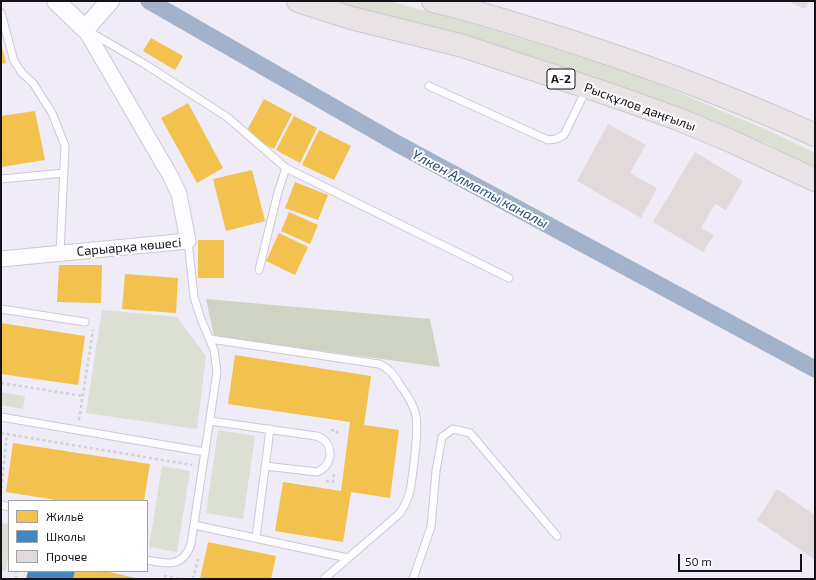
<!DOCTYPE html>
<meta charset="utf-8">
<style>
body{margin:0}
#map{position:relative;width:816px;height:580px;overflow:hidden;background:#efebf7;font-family:"Exo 2",sans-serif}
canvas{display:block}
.frame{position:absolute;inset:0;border:2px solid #15121a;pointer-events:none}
.legend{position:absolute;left:8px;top:500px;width:140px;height:72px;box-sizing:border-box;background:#fff;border:1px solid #a1a0a3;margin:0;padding:5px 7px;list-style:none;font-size:12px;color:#15121a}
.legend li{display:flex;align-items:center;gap:8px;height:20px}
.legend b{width:20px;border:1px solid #a1a0a3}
.scale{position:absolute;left:678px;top:554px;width:124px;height:18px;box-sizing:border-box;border:2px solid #15121a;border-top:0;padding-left:5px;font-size:12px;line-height:14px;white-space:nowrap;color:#15121a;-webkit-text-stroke:3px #fff;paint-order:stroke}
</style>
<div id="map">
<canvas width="816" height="580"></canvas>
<div class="frame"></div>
<ul class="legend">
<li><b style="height:11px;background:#f2c14e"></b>Жильё</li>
<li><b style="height:11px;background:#3f88c5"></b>Школы</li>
<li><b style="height:11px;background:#e2d9db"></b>Прочее</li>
</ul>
<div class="scale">50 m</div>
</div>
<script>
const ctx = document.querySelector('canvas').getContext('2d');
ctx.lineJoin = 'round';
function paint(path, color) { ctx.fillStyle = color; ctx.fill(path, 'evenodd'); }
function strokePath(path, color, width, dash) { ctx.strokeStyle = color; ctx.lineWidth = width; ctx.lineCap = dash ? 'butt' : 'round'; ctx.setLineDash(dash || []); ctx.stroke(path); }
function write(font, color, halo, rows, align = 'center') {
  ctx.font = font + ' "Exo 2",sans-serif'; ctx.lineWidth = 4; ctx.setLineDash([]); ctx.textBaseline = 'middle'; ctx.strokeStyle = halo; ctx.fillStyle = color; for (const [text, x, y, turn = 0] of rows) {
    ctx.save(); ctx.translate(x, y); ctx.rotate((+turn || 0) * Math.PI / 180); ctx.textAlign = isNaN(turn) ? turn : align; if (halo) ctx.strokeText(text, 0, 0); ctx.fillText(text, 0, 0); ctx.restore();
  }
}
paint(new Path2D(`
 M332 1H389L473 24 632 73 772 132 815 153V169L768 144 630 89Z
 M102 310 177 317 206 356 197 429 86 413Z
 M1 392 25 396 23 409 1 405Z
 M218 430 255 436 243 519 206 513Z
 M162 466 190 471 177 552 149 547Z
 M1 523 9 524V548L6 571 1 570Z`), '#dcdfd4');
paint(new Path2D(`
 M206 299 430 319 440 367 214 336Z`), '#cfd3c4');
paint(new Path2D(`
 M151 38 183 56 175 70 143 51Z
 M1 43 6 63 1 64Z
 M264 99 292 114 274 149 245 134Z
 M188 103 223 168 197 183 161 118Z
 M35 111 45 160 1 167V116Z
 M294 116 317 128 300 163 276 150Z
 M319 130 351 146 334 180 302 165Z
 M252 170 265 221 226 231 213 179Z
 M295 182 328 195 318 220 285 208Z
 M289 212 318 225 310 244 281 231Z
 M279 233 308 247 295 275 266 261Z
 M198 240H224V278H198Z
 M59 265H102L101 303 57 302Z
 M125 274 178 278 176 313 122 309Z
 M1 323 85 336 78 385 1 374Z
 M235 355 371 376 364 425 399 430 390 498 351 492 343 542 275 531 283 482 341 491 350 422 228 404Z
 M13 443 150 464 144 501H62L6 492Z
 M208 542 276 556 271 579H200Z
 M75 571H105L140 579H73Z`), '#f2c14e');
paint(new Path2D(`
 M28 571H75L73 579H26Z`), '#3f88c5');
strokePath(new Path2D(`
 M149 1 396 143 815 369`), '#a1b2ca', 17);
paint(new Path2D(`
 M788 1H809L805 9Z
 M608 124 646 145 630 173 657 188 641 218 577 181Z
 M695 152 743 181 726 210 715 204 701 228 714 235 703 252 653 222Z
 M777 489 815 515V560L757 520Z`), '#e2d9db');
const service = new Path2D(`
 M1 13 14 61 22 73 33 83 52 113 65 146 60 253
 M90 32 143 63 227 117 286 168 278 192 259 270
 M429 86 548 140 556 139 564 135 586 90
 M286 168 509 278
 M1 179 64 173
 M1 309 85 322
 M210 339 379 364C389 368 394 375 400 385 406 393 412 402 415 412 420 427 413 469 411 486 409 497 406 505 399 514L324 579
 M1 417 205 452
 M210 421 316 436C335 441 334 466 317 472L265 466
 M1 505 9 507
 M194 525 348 558
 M256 538 270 429
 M147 560C167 564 183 568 191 544L217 372 214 350 201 319 194 297 188 241
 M413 579 431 527 436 471 442 437 453 429 470 433 557 536`);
const minor = new Path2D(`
 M1 259 188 241 179 194 171 177 85 29`);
const tertiary = new Path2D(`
 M56 1 85 29 110 1`);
const primary = new Path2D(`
 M298 1 351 18 463 46 617 97 678 119 733 142 815 180
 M433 1C468 9 503 20 538 31 632 60 725 94 815 135`);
strokePath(service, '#cdc9d4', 9);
strokePath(minor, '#cdc9d4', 17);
strokePath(tertiary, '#cdc9d4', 20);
strokePath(primary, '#cbc8ce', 24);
strokePath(new Path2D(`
 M1 383 83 396
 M79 420 93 330
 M331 430 337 431V437
 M1 433 192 465
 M326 481 333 482 334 474
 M1 494 7 433
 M164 576 180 579
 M16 579V571
 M193 579 198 559`), '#d1d0d3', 2.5, [3, 3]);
strokePath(service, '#fdfcfe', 7);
strokePath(minor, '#fdfcfe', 15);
strokePath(tertiary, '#fdfcfe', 18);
strokePath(primary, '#e9e3e6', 22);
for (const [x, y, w] of [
 [561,79,28]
]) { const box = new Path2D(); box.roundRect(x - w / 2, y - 10, w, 20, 3); ctx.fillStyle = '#fff'; ctx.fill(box); strokePath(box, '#15121a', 1); }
write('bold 12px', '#15121a', null, [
 ["A-2",561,79]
]);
write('13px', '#15121a', '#fff', [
 ["Рысқұлов даңғылы",640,107,20],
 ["Сарыарқа көшесі",129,247,-5]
]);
write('italic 14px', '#254d75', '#fff', [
 ["Үлкен Алматы каналы",480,189,28]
]);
</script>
